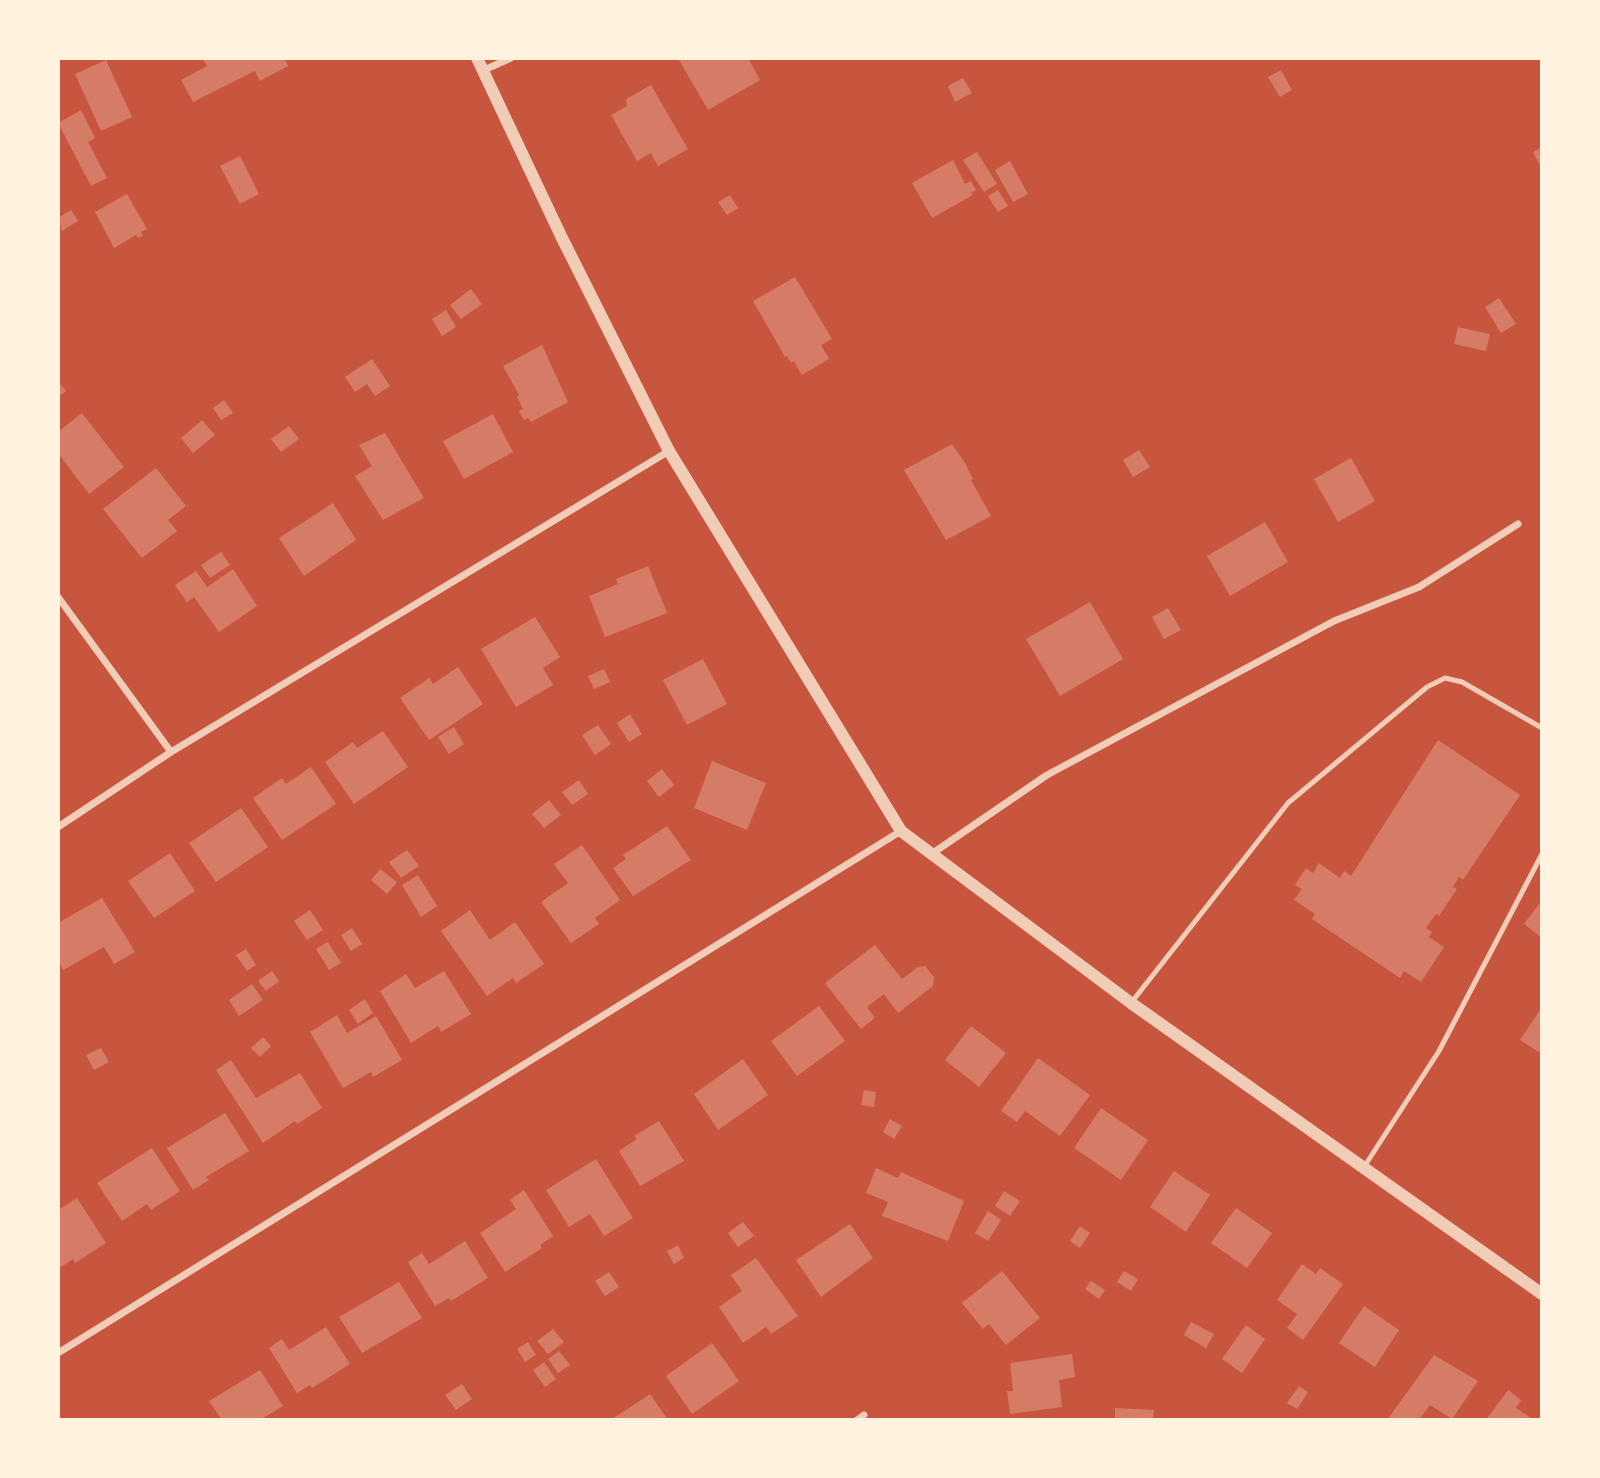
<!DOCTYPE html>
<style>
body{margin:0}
#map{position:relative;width:1600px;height:1478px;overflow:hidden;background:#c8553d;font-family:"Work Sans",sans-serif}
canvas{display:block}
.frame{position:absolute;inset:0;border:60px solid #fff3e0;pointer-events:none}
</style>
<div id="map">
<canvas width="1600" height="1478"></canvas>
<div class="frame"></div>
</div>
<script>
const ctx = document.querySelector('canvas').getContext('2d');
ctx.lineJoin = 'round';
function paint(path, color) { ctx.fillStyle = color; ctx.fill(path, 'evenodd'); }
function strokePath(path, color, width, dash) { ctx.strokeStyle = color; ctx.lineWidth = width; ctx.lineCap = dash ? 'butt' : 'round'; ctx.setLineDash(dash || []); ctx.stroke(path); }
paint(new Path2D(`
 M202 58H284L288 66 260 81 255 71 193 102 181 80 207 66Z
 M678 58H748L760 80 708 110Z
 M106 60 132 117 101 131 75 74Z
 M1281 70 1292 90 1280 97 1268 77Z
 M963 78 972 93 955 102 948 86Z
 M651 85 688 149 658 166 651 153 637 161 611 115 627 106 626 99Z
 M81 110 95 138 88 142 107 178 91 186 58 123Z
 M1542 147V170L1533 152Z
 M977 152 997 184 984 192 963 160Z
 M240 156 259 194 240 204 220 166Z
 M953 160 965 184 971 181 976 190 971 193 973 195 932 218 912 183Z
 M1010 161 1028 194 1013 202 995 170Z
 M998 190 1008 206 998 212 988 196Z
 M127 194 147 229 141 232 143 236 138 238 136 235 114 248 95 212Z
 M730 195 738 208 727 215 718 202Z
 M71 210 78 221 62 231 58 218Z
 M795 277 832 339 821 345 829 359 802 375 794 361 791 363 787 356 785 357 753 301Z
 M471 289 482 304 461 319 450 305Z
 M1499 298 1516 324 1501 333 1485 307Z
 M446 310 456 327 442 336 432 319Z
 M1458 327 1490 334 1486 351 1454 344Z
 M542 345 568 402 531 422 528 418 524 420 519 411 523 409 517 397 519 395 503 366Z
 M372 359 390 386 375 396 367 384 355 392 345 377Z
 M58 381 66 391 58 397Z
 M224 400 233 413 221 420 213 408Z
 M82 413 124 467 89 494 58 453V432Z
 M493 414 513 452 464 479 443 441Z
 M202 420 215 435 193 453 181 438Z
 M289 426 299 439 281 452 271 439Z
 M385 433 424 498 383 520 355 476 372 466 359 445Z
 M952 444 965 463 973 479 971 480 991 516 946 540 904 470Z
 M1139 450 1150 467 1133 477 1123 460Z
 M1351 458 1375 501 1338 522 1314 479Z
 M156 468 186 506 168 520 177 531 142 558 103 509Z
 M333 503 356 540 304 576 279 538Z
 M1265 522 1288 562 1230 596 1207 556Z
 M221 552 230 565 210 578 201 565Z
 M648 566 667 613 605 637 589 596 618 584 616 579Z
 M233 569 257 606 219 632 194 597 187 602 175 585 196 571 207 587Z
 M1090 602 1123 659 1060 696 1026 639Z
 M1168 608 1181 630 1164 639 1152 617Z
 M535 617 560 657 543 668 553 685 516 707 481 649Z
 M703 659 727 704 687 725 663 680Z
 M458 667 483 704 429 740 400 698 429 678 433 684Z
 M604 669 610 682 594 689 588 676Z
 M630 714 642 734 629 742 617 723Z
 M598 725 611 744 595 755 582 735Z
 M454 727 464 744 449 754 438 737Z
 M383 731 408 767 354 804 325 762 353 742 357 748Z
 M1438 740 1520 795 1463 880 1459 877 1453 887 1457 889 1439 916 1436 914 1426 928 1432 932 1429 937 1444 947 1421 982 1404 971 1400 978 1312 919 1315 914 1294 900 1302 889 1295 885 1306 868 1313 873 1319 863 1340 878 1344 871 1351 876Z
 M712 761 766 783 747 830 694 808Z
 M311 767 336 804 282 840 253 798 282 778 286 784Z
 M662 769 674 785 659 797 647 781Z
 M579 780 588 794 572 805 562 792Z
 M549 800 561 815 544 828 532 814Z
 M241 808 268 847 216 882 189 843Z
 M667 826 691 860 633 896 613 868 626 859 623 855Z
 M582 845 620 900 595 918 599 924 571 943 541 902 568 883 554 864Z
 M407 850 419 866 401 878 389 862Z
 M170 853 195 891 154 918 128 881Z
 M380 869 397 882 387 894 371 880Z
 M418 875 437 906 421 917 402 885Z
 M102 898 135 952 114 964 104 947 63 970 58 960V923Z
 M1542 900V938L1524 924Z
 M310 910 323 930 307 940 294 921Z
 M470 910 490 940 515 922 544 964 516 983 513 978 487 996 441 931Z
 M352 928 362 944 351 951 341 935Z
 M328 942 341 963 329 970 316 949Z
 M875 945 902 979 918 967 925 966 934 977 933 986 898 1013 884 994 867 1007 875 1018 861 1029 825 983Z
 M246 949 256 965 247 971 236 955Z
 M272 971 279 981 266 991 258 981Z
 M444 971 471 1014 441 1032 438 1026 411 1043 380 991 406 974 415 988Z
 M252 984 263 1000 239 1016 229 1000Z
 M365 999 373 1013 358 1024 349 1010Z
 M819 1006 845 1041 797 1076 771 1041Z
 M1542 1007V1054L1520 1040Z
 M337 1015 347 1033 376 1016 402 1060 373 1077 371 1072 343 1088 310 1032Z
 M971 1026 1006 1053 979 1087 945 1060Z
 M263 1037 271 1046 260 1057 251 1048Z
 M101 1048 109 1062 94 1070 86 1055Z
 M1038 1058 1090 1095 1060 1136 1025 1111 1017 1122 1001 1111Z
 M743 1059 768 1095 718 1130 694 1094Z
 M231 1060 256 1098 300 1073 322 1108 297 1124 295 1121 263 1143 216 1070Z
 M864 1090 876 1092 874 1107 861 1105Z
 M1101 1108 1148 1140 1121 1180 1074 1148Z
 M225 1113 249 1151 206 1177 209 1180 193 1190 167 1148Z
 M890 1119 902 1126 894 1139 883 1132Z
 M659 1121 684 1161 640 1186 619 1151 637 1139 634 1136Z
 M152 1148 180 1191 151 1210 147 1204 122 1221 97 1183Z
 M596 1159 633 1218 604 1236 590 1214 569 1227 546 1190Z
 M876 1168 898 1178 901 1172 964 1201 948 1241 882 1216 888 1202 866 1193Z
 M1174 1171 1210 1195 1186 1232 1150 1207Z
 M524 1190 553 1236 540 1245 542 1248 505 1272 480 1233 516 1209 510 1200Z
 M1004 1191 1020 1201 1010 1216 995 1206Z
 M77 1198 106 1243 75 1263 73 1259 58 1269V1205L60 1209Z
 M1236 1208 1272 1233 1247 1268 1211 1243Z
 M988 1211 1001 1220 988 1241 975 1233Z
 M743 1222 754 1236 738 1247 728 1233Z
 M850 1224 873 1258 821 1297 796 1260Z
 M1080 1226 1090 1233 1080 1248 1070 1241Z
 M465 1241 488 1278 451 1301 449 1298 435 1306 408 1262 422 1253 429 1264Z
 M678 1245 684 1258 674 1264 667 1251Z
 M756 1258 798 1316 771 1334 766 1327 743 1343 719 1307 742 1291 731 1275Z
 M1302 1264 1316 1274 1320 1268 1343 1284 1303 1340 1287 1328 1297 1314 1277 1300Z
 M1002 1271 1040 1318 1006 1345 989 1324 983 1329 962 1303Z
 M1124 1271 1138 1279 1131 1291 1117 1282Z
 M609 1272 619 1287 605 1296 595 1281Z
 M1091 1281 1105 1290 1099 1299 1085 1289Z
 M399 1282 422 1318 362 1353 339 1317Z
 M1364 1306 1399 1330 1375 1367 1339 1343Z
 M1191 1322 1214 1334 1206 1348 1184 1335Z
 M1246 1325 1265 1339 1242 1373 1222 1359Z
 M326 1327 350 1364 312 1388 310 1385 297 1393 269 1348 282 1339 289 1350Z
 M553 1329 564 1342 548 1354 537 1341Z
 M528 1342 536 1355 525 1362 517 1349Z
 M712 1343 739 1381 692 1414 666 1376Z
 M559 1351 570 1365 558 1373 548 1359Z
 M1072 1354 1075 1377 1059 1380 1062 1407 1010 1414 1007 1391H1013L1010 1363Z
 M1434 1355 1478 1381 1452 1419 1430 1405 1419 1420H1387Z
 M544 1362 556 1379 545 1387 533 1370Z
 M260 1370 283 1406 260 1420H222L209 1401Z
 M462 1384 472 1399 456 1410 445 1395Z
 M1299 1386 1308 1392 1297 1409 1287 1403Z
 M1508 1390 1521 1400 1516 1408 1534 1420H1486Z
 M650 1394 668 1420H610L623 1412Z
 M1115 1408 1154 1410 1153 1420H1115Z`), '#d67c66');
strokePath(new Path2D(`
 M1131 1003 1288 803 1427 687 1445 678 1462 682 1542 728
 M1364 1167 1439 1051 1542 854`), '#f1ccb7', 5);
strokePath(new Path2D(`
 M484 70 511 58
 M58 597 171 752
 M58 827 171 752 669 451
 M930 855 1047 775 1334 621 1419 587 1518 524
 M58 1353 901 831
 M857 1420 864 1415`), '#f1ccb7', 7);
strokePath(new Path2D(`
 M477 58 561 236 669 451 901 831 1131 1003 1542 1294`), '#f1ccb7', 12);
</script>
